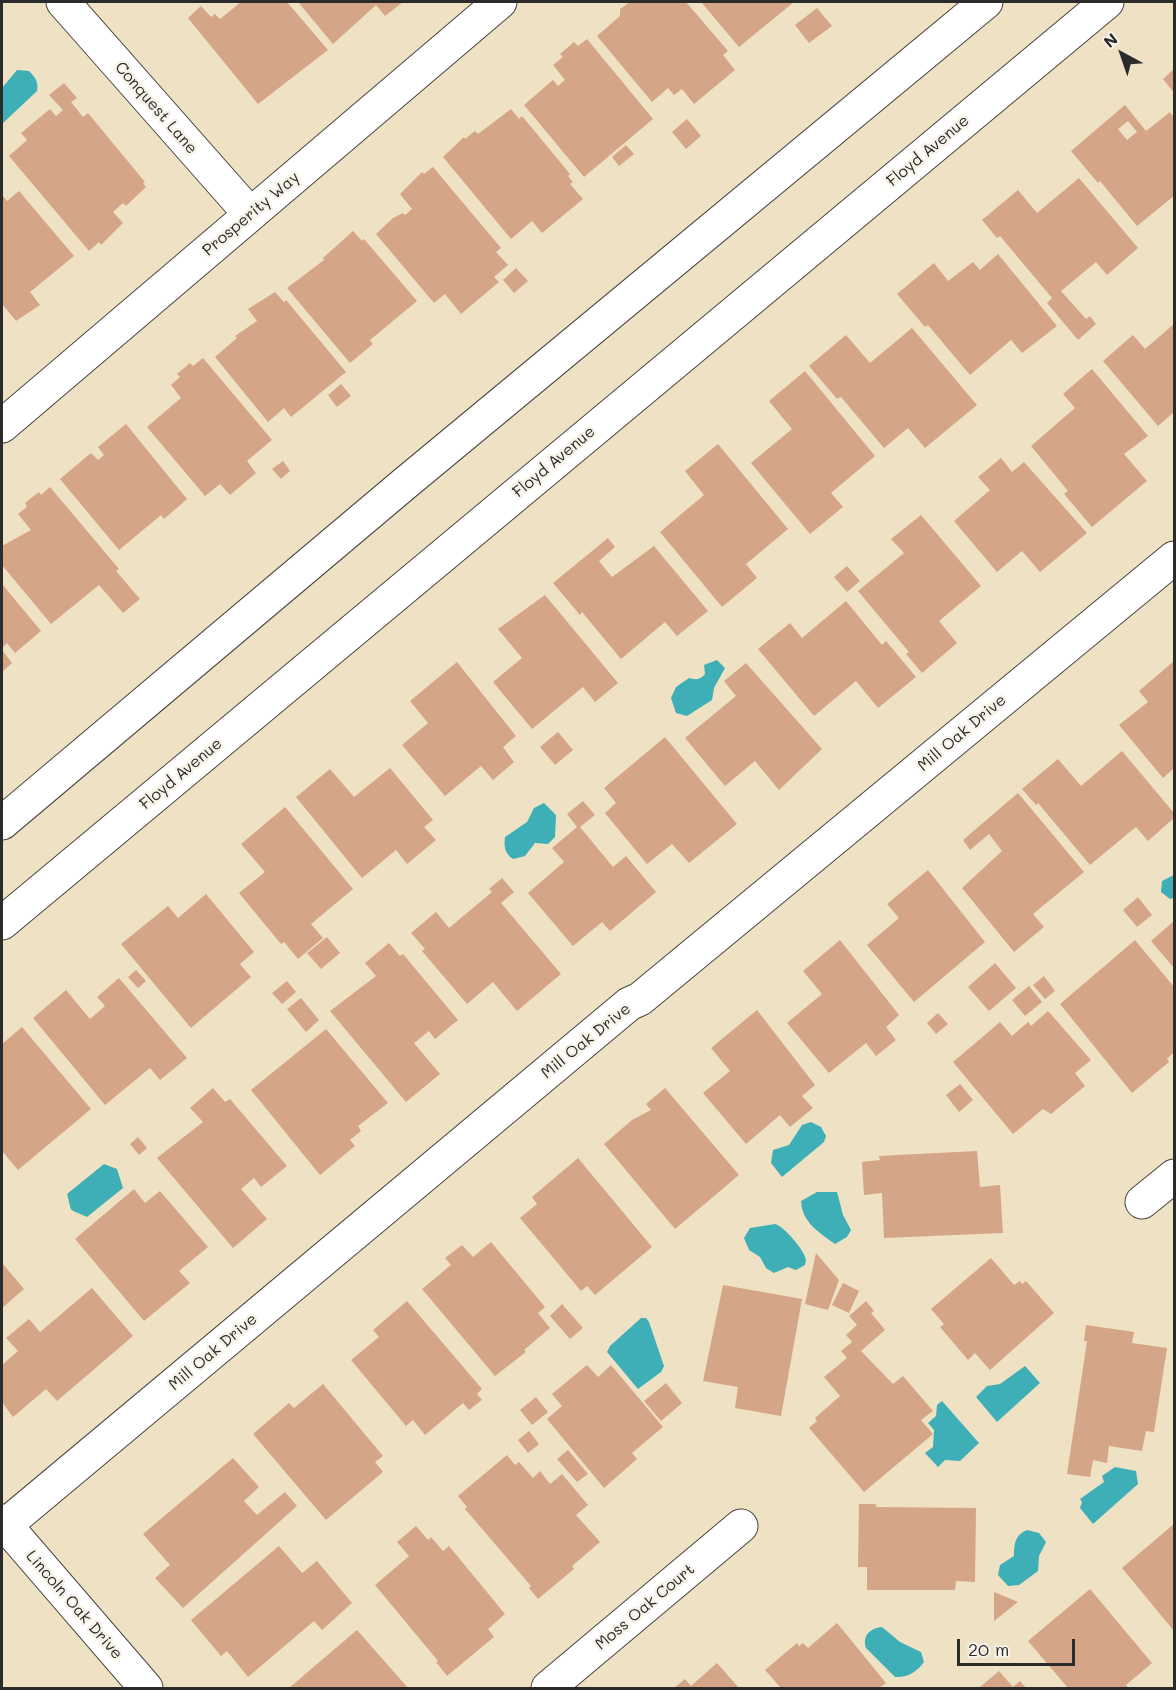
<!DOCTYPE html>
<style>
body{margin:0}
#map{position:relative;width:1176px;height:1690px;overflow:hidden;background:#efe1c3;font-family:Mali,sans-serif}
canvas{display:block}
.frame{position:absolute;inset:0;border:3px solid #2b2b2b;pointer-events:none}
.north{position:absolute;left:1092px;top:24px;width:60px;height:60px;-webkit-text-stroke:4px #f7f3e8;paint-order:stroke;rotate:320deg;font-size:16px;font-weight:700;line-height:24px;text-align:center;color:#2b2b2b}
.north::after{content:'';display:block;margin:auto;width:21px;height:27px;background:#2b2b2b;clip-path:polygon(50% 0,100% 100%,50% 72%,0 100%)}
.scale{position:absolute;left:957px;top:1639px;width:118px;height:27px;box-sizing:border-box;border:3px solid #2b2b2b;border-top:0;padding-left:8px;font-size:18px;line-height:21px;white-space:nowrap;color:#2b2b2b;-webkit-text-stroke:4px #f7f3e8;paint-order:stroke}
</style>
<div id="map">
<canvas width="1176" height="1690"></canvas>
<div class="frame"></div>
<div class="north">N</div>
<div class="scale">20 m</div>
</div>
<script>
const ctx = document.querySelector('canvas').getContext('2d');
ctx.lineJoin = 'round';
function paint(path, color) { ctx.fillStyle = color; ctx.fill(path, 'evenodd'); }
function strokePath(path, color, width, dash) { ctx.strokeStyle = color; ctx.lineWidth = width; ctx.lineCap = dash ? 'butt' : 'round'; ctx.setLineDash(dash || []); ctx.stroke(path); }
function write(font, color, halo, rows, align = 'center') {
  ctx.font = font + ' Mali,sans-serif'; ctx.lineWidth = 5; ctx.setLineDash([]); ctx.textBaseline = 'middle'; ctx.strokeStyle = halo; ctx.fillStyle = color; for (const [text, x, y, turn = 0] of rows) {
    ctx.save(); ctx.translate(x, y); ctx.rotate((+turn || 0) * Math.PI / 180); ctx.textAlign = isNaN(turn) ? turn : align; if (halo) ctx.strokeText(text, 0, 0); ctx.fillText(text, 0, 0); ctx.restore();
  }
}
paint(new Path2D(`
 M17 70 29 71C35 77 39 82 37 91L2 124V88Z
 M717 660 725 668 714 688 712 700 687 716 676 713 671 698 676 687 689 678C696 680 700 680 705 674L704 665Z
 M544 803 556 815 555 837 548 844 535 843 525 856 513 859C504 853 504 846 505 837L527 822 534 808Z
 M1174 875V898L1170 899 1161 892 1162 881Z
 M811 1122 821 1127 826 1136 824 1142 782 1177 771 1163 773 1150 789 1145 802 1125Z
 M104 1164 117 1169 123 1188 87 1217C66 1207 73 1215 67 1194Z
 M817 1192H837L843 1215 851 1230 847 1237 835 1244C820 1233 802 1223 801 1201Z
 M775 1224C784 1226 805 1251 806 1260L805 1265 796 1270 788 1267 774 1273 766 1268 760 1257 749 1250 744 1238 750 1228Z
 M641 1318H646L649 1322 664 1366 661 1372 638 1389 607 1352 610 1346Z
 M1025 1366 1040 1383 997 1422 976 1397 987 1386 1000 1384Z
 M942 1401 979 1443 960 1461 945 1460 938 1467 925 1453 933 1447 934 1430 928 1423 936 1416 937 1405Z
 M1115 1467 1136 1471 1138 1484 1093 1524 1080 1508 1082 1502 1080 1499 1104 1482 1102 1476Z
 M1027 1530 1039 1533 1046 1542 1039 1556 1038 1571 1019 1585 1008 1586 998 1575 1000 1565 1014 1556C1014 1544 1015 1535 1027 1530Z
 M882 1627 900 1642 921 1652 924 1662C917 1672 907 1678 895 1677L866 1648C862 1636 870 1628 882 1627Z`), '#3eafb7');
paint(new Path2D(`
 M241 2H287L328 50 258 104 188 18 201 6 211 17 215 14 220 19Z
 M298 2H403L385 16 376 5 333 44Z
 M630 2H686L728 51 723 55 735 70 694 104 682 89 674 95 668 88 652 102 597 36 620 16V9Z
 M701 2H794L739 47Z
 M817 8 832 26 809 43 795 25Z
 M587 39 653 119 584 177 524 105 553 80 558 86 565 80 553 65 563 57 560 54 574 42 578 46Z
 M1174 69V93L1163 79Z
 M64 83 77 98 71 102 83 117 88 113 145 182 143 183 146 187 126 206 123 203 113 212 123 223 101 245 99 242 89 251 9 156 27 140 21 133 50 109 56 116 63 110 49 95Z
 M1125 105 1146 131 1170 112 1174 117V196L1137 226 1100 181 1098 183 1071 151ZM1128 121 1137 132 1127 140 1118 129Z
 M511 109 519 119 522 116 570 174 568 176 573 182 570 184 583 199 542 233 532 221 511 239 443 157 464 137 465 139 475 131 478 134Z
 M687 119 701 136 686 149 672 132Z
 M626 145 634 154 619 166 612 157Z
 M433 167 501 248 496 252 508 265 494 277 499 282 461 314 445 294 434 303 376 234 393 218 403 213 405 215 412 209 400 194 422 172 424 174Z
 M1079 178 1138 248 1107 275 1096 262 1061 291 1086 319 1090 316 1096 324 1078 340 1047 303 1052 298 1000 236 997 238 982 220 1018 190 1037 213Z
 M19 191 74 256 30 292 40 305 16 321 2 304V195L7 201Z
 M353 231 362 241 364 239 417 301 370 340 373 344 350 363 287 288 324 260 323 258Z
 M998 254 1057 326 1022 353 1011 340 970 375 928 325 925 327 897 294 934 263 948 281 973 262 980 270Z
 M516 268 528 281 514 293 503 280Z
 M275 292 284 302 286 300 346 372 291 417 284 408 268 422 215 357 237 338 235 336 257 321 248 309Z
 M1174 324V412L1158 426 1103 361 1133 335 1145 349Z
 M912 328 977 405 925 448 908 428 884 448 841 397 837 399 809 366 846 335 870 363Z
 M203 358 272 440 247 461 256 473 230 495 220 484 205 496 147 427 181 398 171 385 180 377 177 374 190 363 193 366Z
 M1092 369 1148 436 1124 454 1147 481 1092 527 1064 494 1068 491 1031 446 1075 408 1063 394Z
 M805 371 875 456 831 493 843 507 810 534 751 463 792 429 769 401Z
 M341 384 351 396 337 407 328 395Z
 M126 424 187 499 164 519 161 515 119 550 60 479 91 453 98 460 104 455 98 447Z
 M718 444 788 529 746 564 757 578 722 607 660 532 704 495 685 471Z
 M1001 458 1012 472 1024 462 1087 533 1040 572 1022 551 997 572 954 521 990 490 978 477Z
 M283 461 290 471 281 479 272 469Z
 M50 487 119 569 116 571 140 599 123 613 99 585 51 624 2 565V546L31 530 18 514 27 507 25 503 39 492 41 495Z
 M921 515 981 586 939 621 957 643 922 673 906 654 909 652 858 591 904 553 891 539Z
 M608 538 615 547 599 561 612 577 654 546 708 611 677 636 665 622 621 659 582 612 580 615 553 583Z
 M847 566 860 581 847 592 834 577Z
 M2 584 41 631 15 653 7 643 2 648Z
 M545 595 618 683 595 702 583 687 532 729 493 682 522 658 498 629Z
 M846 601 882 645 886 641 916 677 878 708 856 681 814 716 758 649 790 623 802 638Z
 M2 650 12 663 2 672Z
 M1174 661V768L1163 778 1119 725 1148 702 1139 691Z
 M457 662 516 736 503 747 514 762 493 780 481 766 445 796 402 745 428 723 410 701Z
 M746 663 822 749 779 790 755 761 725 786 685 738 736 696 724 681Z
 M558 732 573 750 555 765 540 747Z
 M665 737 737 824 689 863 672 844 647 864 605 813 616 803 604 788Z
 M1122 751 1174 813V818L1148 841 1136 827 1090 865 1038 803 1036 805 1022 789 1058 759 1081 786Z
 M390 768 433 820 424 827 436 840 407 864 396 850 362 878 296 797 330 769 354 797Z
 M1018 793 1084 872 1033 914 1044 927 1014 952 962 888 1002 851 989 834 970 850 963 840Z
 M583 801 595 815 580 827 613 867 626 856 656 892 610 931 602 922 573 946 528 893 564 862 552 848 577 827 567 814Z
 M285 807 353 889 311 924 323 938 298 959 284 942 281 944 239 893 265 872 241 844Z
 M928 870 985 942 914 1002 867 945 899 918 887 904Z
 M502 878 514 892 501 903 561 974 517 1011 493 982 467 1004 422 951 425 949 411 933 436 912 449 928 492 892 489 889Z
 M206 894 254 952 240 964 251 977 191 1028 121 944 168 906 178 918Z
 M1138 897 1152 915 1137 927 1123 910Z
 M1174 921V968L1151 941Z
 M327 937 340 953 321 969 307 953Z
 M840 940 899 1015 886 1027 896 1040 876 1056 866 1043 829 1073 787 1023 822 994 803 971Z
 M1135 940 1174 987V1052L1167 1059 1169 1062 1132 1093 1060 1004Z
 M389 943 400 956 403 954 458 1020 435 1039 429 1031 414 1043 440 1074 406 1102 330 1011 376 976 365 963Z
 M995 963 1016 988 989 1011 968 987Z
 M136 970 146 981 138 988 128 977Z
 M1044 976 1055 991 1045 999 1033 985Z
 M119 978 187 1058 160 1080 150 1068 105 1105 33 1018 66 990 90 1019 105 1006 97 997Z
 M287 981 296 992 282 1004 272 993Z
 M1029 986 1042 1002 1025 1016 1012 1000Z
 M301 998 319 1020 306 1032 287 1009Z
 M757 1010 815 1085 802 1096 813 1108 790 1127 780 1115 746 1144 703 1093 730 1071 711 1048Z
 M1048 1011 1091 1060 1075 1073 1085 1086 1051 1114 1043 1109 1013 1134 953 1062 1000 1022 1012 1036 1028 1022 1031 1026Z
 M938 1013 948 1024 936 1034 927 1023Z
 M22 1027 91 1109 18 1170 2 1151V1044Z
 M326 1029 388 1103 358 1126 361 1131 350 1140 355 1146 320 1175 251 1090Z
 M960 1084 973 1100 959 1112 946 1095Z
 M213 1088 225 1102 230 1099 287 1166 261 1187 254 1178 241 1189 267 1219 233 1248 157 1158 203 1122 190 1108Z
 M665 1088 739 1175 675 1229 604 1144 632 1120 651 1110 646 1104Z
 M138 1137 147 1148 139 1155 130 1144Z
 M977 1151 980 1187 1000 1185 1003 1233 884 1238 882 1193 864 1195 862 1162 880 1160 879 1156Z
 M578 1158 652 1247 595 1295 587 1286 581 1291 520 1218 537 1204 532 1197Z
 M134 1189 145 1203 160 1191 208 1247 179 1271 190 1283 144 1321 75 1239Z
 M491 1242 545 1307 538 1313 550 1328 524 1350 526 1352 495 1376 422 1289 451 1265 445 1258 462 1245 473 1257Z
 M816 1253 839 1280 828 1310 805 1304Z
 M991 1258 1014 1285 1020 1281 1022 1284 1026 1281 1054 1313 990 1370 975 1353 968 1360 940 1327 944 1324 931 1309Z
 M2 1263 24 1289 2 1308Z
 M843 1283 859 1291 849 1313 832 1305Z
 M723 1285 802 1299 781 1416 735 1408 738 1387 703 1381Z
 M92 1288 133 1336 57 1401 46 1389 13 1417 2 1402V1365L18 1351 6 1338 29 1319 40 1332Z
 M407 1301 482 1389 477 1394 482 1400 469 1410 463 1403 425 1435 413 1420 406 1426 351 1360 379 1337 373 1330Z
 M866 1301 874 1311 871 1313 885 1330 861 1351 893 1384 903 1376 933 1411 921 1420 933 1434 864 1492 809 1428 817 1421 815 1418 840 1396 824 1377 847 1358 841 1351 852 1342 846 1335 857 1325 849 1316Z
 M562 1304 583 1328 570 1339 550 1316Z
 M1086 1325 1134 1332 1132 1343 1167 1348 1154 1432 1146 1431 1142 1451 1109 1446 1107 1463 1093 1460 1090 1477 1067 1474 1087 1341H1084Z
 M587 1365 598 1377 611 1365 663 1427 632 1453 637 1459 604 1488 547 1419 562 1406 552 1394Z
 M666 1383 682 1403 661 1421 644 1401Z
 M323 1384 383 1456 375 1462 383 1472 326 1520 253 1434 289 1403 294 1408Z
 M536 1397 548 1412 532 1425 520 1410Z
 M529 1431 539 1444 528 1453 518 1440Z
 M568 1450 588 1474 577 1482 557 1459Z
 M507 1455 515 1465 519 1462 533 1478 540 1471 550 1484 562 1474 588 1505 576 1515 600 1542 572 1566 574 1569 538 1599 529 1588 531 1586 465 1509 467 1507 458 1496Z
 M233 1458 259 1487 244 1501 257 1515 285 1492 297 1506 183 1608 155 1578 170 1565 143 1534Z
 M859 1504H876V1507L976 1508 975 1582 956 1581 955 1590H867V1567H858Z
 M1174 1524V1631L1122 1568Z
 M416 1526 428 1540 431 1537 443 1551 449 1546 505 1614 488 1629 494 1637 447 1676 436 1662 438 1661 375 1585 409 1556 397 1542Z
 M279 1546 302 1573 317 1561 352 1603 322 1630 314 1621 248 1677 227 1651 221 1656 191 1620Z
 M1090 1589 1152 1663 1126 1685 1128 1688H1068L1028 1641Z
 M994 1592 1018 1602 994 1621Z
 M837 1623 886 1683 879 1688H781L765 1670 797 1643 799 1646 803 1643 808 1648Z
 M357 1630 408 1688H289Z
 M717 1663 739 1688H674L685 1679 691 1686Z
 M999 1671 1013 1687 1020 1681 1026 1688H979Z`), '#d5a588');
const minor = new Path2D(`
 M63 2 250 214
 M2 426 500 2
 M1142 1202 1174 1176
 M2 1521 146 1688
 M2 1528 629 1004 640 999 1174 558
 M548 1688 741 1526`);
const tertiary = new Path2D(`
 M2 823 403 485 986 2
 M2 923 1107 2`);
strokePath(minor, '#484642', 35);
strokePath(tertiary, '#484642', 35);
strokePath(minor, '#fff', 33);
strokePath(tertiary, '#fff', 33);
write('16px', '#2b2b2b', '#f7f3e8', [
 ["Conquest Lane",156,108,49],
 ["Floyd Avenue",928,151,-40],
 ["Prosperity Way",251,214,-40],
 ["Floyd Avenue",554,462,-40],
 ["Mill Oak Drive",962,733,-40],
 ["Floyd Avenue",181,774,-40],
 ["Mill Oak Drive",586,1041,-39],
 ["Mill Oak Drive",213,1352,-40],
 ["Lincoln Oak Drive",74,1605,49],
 ["Moss Oak Court",645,1607,-40]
]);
</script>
